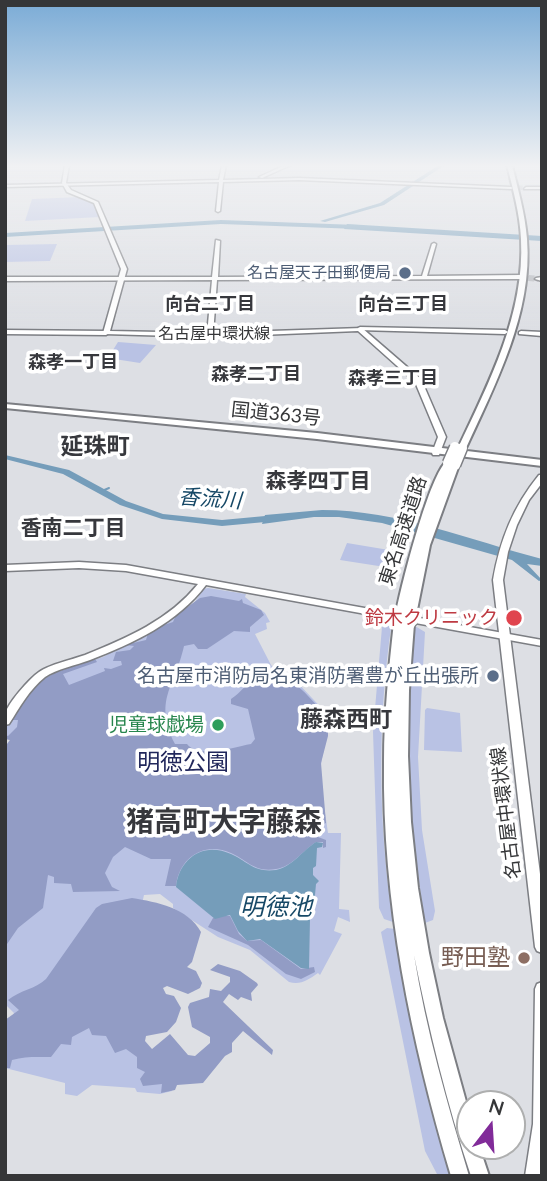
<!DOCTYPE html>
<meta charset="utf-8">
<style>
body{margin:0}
#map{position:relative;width:547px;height:1181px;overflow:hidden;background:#dddfe4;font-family:Lato,sans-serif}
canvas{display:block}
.frame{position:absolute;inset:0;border:7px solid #353638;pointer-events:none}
.north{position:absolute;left:456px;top:1090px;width:70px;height:70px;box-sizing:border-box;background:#fff;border:2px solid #aeafaf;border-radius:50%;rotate:17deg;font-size:19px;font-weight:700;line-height:28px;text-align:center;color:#353638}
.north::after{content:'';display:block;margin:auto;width:24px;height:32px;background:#812b99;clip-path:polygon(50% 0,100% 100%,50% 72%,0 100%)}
</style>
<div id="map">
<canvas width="547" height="1181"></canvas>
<div class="frame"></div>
<div class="north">N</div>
</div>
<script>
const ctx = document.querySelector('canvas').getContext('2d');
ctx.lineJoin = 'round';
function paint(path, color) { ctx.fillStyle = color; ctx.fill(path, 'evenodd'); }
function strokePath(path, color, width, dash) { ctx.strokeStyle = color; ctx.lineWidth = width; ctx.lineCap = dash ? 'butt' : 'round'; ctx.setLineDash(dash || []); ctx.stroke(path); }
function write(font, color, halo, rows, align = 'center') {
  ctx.font = font + ' Lato,"Noto Sans JP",sans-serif'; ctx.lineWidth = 7; ctx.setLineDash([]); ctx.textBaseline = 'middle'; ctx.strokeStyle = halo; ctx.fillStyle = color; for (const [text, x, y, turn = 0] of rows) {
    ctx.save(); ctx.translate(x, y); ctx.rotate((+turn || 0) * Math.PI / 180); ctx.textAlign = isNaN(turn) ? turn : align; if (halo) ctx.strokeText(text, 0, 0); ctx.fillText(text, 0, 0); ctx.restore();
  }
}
paint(new Path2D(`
 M81 197 94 203 100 217 25 221 32 199Z
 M57 244 50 261 5 262V245Z
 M118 342 156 345 140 363 108 358Z
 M347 543 389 550 385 567 340 560Z
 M208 588 246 594 245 597 265 613 270 622 266 623 267 629 255 634 271 665 280 674 295 680 329 716C330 734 323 748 321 765 320 788 325 811 328 833H341L339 909 349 910 350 922 338 917 334 931 342 934 320 975 318 973C308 980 301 985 289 982L250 950 218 937 173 908V904L160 894 144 895 117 1013 174 1085 172 1091 160 1094 137 1092 135 1088 92 1085 77 1096 65 1094V1083L5 1068V1038L14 1013 5 1004V746L10 740 5 738V726L25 696 45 676 103 657 193 605 203 589Z
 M392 621C377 722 378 822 393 922L384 919 379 908 373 732 382 627 385 622Z
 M415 626 425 632 418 757 422 830 435 911 433 920 425 923C410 824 401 726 415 626Z
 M427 708 460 713 462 752 424 750 425 710Z
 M387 928 395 929 417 1038 454 1176H438L425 1151 381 932Z`), '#b9c2e4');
paint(new Path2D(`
 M211 596 239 601 242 599 243 603 261 610 264 615 250 627V632L234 631 207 649H198L194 644 184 646C175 687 153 700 175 744H187C199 759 234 747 251 744L255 739 248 709 231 704V699C241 693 245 683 256 680 293 668 303 694 328 716V736L321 763 326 823 308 831 310 834 326 840V847L323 848V842H316C303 850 292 867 276 869 255 873 247 860 231 853 204 841 179 858 176 886H165L171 859H151L125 847 113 857 105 873 112 887 120 891 73 892 71 884 54 883V877L48 875 43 908 18 928 5 947V747L10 740 5 739V735L8 736 17 727 18 720H10C41 674 44 676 95 659L97 662 63 674 69 685 105 671 104 668 111 669 122 665 121 661H113L116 652 130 650 134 646 125 645 146 640 149 630 173 622 176 615 200 598Z
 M132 898C157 902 188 908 201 932L192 962 187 967 196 971 202 983 200 988 188 994 167 986 163 988 166 994 174 996 181 1008 176 1022 167 1032 146 1036 145 1041 152 1049 170 1034 188 1055 195 1056 210 1043V1037L192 1027 188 1007 190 1003 209 997 210 989 221 991 230 982V977L210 970 218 964 240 971 257 983 258 985 251 993 252 1001 241 997 238 1000 229 994 223 1002 273 1050 272 1055 243 1031 232 1043V1052L225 1056 203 1083 177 1085 175 1090 161 1093 162 1084 143 1086 140 1079 145 1072 137 1068V1057L126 1049 115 1053 106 1036 92 1035 89 1028 72 1037 71 1045 61 1044 51 1057C37 1057 26 1056 12 1060L10 1068H5V1020L19 1010 8 1000C20 990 36 989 46 979L96 908 102 904Z
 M223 916H230L239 934 247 941 261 940 301 969 314 967 315 972 301 979 286 974 248 945 208 927 213 918Z`), '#929cc5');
paint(new Path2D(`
 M347 224 542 236V241L344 229Z
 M322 510C398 510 469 540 542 559V566L527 564 542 580 539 581 512 560 382 523 339 517H314L262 524 265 515Z
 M316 842 323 843 322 847 317 848 316 866 313 868V875L319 881 316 884 313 917 310 919 309 969 301 968 260 939 247 941 238 931 230 915 215 919 176 887C179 859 203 841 231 854 247 861 254 873 276 870 292 867 303 850 316 842Z`), '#759dba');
strokePath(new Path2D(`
 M102 491 109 488`), '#759dba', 2);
paint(new Path2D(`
 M439 165H445L384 205 325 222 320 221 380 203Z
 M221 220 358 225 361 227 358 229 221 224 5 237V233Z
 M5 455 69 470 126 501 163 514 222 520 276 515 280 518 276 521 222 526 162 519 120 505 63 474 5 459Z`), '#759dba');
strokePath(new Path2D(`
 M511 187 526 188
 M520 277 534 279`), '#bbbdc2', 4.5, [4.5, 2.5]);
strokePath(new Path2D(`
 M520 277 538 279`), '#bbbdc2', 6, [6, 2.5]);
const secondary = new Path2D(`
 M222 165H226L223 180 299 178 511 187 513 188 511 189 299 180 223 182 220 211 218 212 216 211 219 182 5 187V185L219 180Z
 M285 165H291L262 178 259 177Z
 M526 187H542V189H524Z
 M216 240 220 241 218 277 422 276 432 244 434 243 436 244 427 276 520 275 523 277 520 279 217 280 213 335 210 337 207 335 212 280 5 281V277H212Z
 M542 277V281L535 279 536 278Z
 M360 327 505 330 508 332 505 334 358 330V328Z
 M5 330 106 331 109 333 106 335 5 334Z
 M521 331 542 332V336L519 334V332Z
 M79 562 126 565 542 640V646L206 585C177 623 134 643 90 660 77 665 56 669 45 677 29 690 20 707 9 724L5 725C5 721 4 717 5 714 8 703 29 679 39 672 50 664 71 660 85 655 127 638 169 620 198 584L126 571 79 568 5 571V565Z`);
const primary = new Path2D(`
 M65 165H69L66 183 71 190 98 202 127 269 110 331 210 333 362 328 421 379 446 437 439 455H433L432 453 438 437 415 382 358 331 210 337 104 334 103 333 121 269 94 203 67 192 62 183Z
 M539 475H542V483L529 500 517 525 508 552 503 580 542 890V953L537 951 535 947 493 580C500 540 513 507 539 475Z
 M542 982V1173L541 1176H525L533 1124 535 989 537 984Z`);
const highway = new Path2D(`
 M507 165H512C518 190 525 213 527 239 533 312 496 383 466 448L462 451 458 448C489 383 525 313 521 239 520 214 513 190 507 165Z
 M5 404 317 433 542 460V466L317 439 5 408Z
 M448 460 459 465 430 545 416 615 411 619 407 617 406 614 401 616 397 615 396 613C401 587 430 471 448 460Z
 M399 618 403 619 404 623 409 620 414 624 409 690 408 756 411 822 418 888 429 953 443 1018 470 1116V1146H479L489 1176H471C447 1104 429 1030 414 955 426 1030 447 1103 469 1176H451C411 1041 382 902 384 761 384 714 389 668 394 622Z`);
strokePath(secondary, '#7c7e83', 3);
strokePath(primary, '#7c7e83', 3);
strokePath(highway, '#7c7e83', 4);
paint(secondary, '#fff');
paint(primary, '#fff');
paint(highway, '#fff');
const highwayBridgeFar1 = new Path2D(`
 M448 463 455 447
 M455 465 462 448`);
const highwayBridge = new Path2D(`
 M399 622 401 613
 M409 624 411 615`);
strokePath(highwayBridgeFar1, '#7c7e83', 13, []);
strokePath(highwayBridge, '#7c7e83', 16, []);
strokePath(highwayBridgeFar1, '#fff', 10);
strokePath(highwayBridge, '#fff', 12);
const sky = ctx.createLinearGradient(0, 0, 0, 331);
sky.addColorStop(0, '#7aabd6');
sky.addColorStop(0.5, '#f0f1f3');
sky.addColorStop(1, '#f0f1f300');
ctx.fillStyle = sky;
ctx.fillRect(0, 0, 547, 331);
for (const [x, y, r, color] of [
 [405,273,7,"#5c6f8a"],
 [514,618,9,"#e0444e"],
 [493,676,7,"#5c6f8a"],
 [218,725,7,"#2e9e5b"],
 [524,958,7,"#8d6e63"]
]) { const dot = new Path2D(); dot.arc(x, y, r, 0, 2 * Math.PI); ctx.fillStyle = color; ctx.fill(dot); strokePath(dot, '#fff', 2.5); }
write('16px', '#4e5e75', '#fff', [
 ["名古屋天子田郵便局",391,273]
], 'right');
write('16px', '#353638', '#fff', [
 ["名古屋中環状線",214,334]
]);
write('bold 18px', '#37383d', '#fff', [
 ["向台二丁目",210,304],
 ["向台三丁目",403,304],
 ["森孝一丁目",73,362],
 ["森孝二丁目",256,374],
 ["森孝三丁目",393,378]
]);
write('19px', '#353638', '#fff', [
 ["国道363号",276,414,6],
 ["東名高速道路",403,531,-72],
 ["名古屋中環状線",506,813,-97]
]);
write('19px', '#be3a42', '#fff', [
 ["鈴木クリニック",498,618]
], 'right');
write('19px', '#4e5e75', '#fff', [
 ["名古屋市消防局名東消防署豊が丘出張所",479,676]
], 'right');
write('19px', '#27864d', '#fff', [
 ["児童球戯場",204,725]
], 'right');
write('bold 21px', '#37383d', '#fff', [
 ["森孝四丁目",318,481],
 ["香南二丁目",73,528]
]);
write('italic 21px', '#164866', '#fff', [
 ["香流川",210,499,4]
]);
write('bold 23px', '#37383d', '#fff', [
 ["延珠町",95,447],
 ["藤森西町",346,720]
]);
write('23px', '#21275b', '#fff', [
 ["明徳公園",183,763]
]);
write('23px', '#785e54', '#fff', [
 ["野田塾",510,958]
], 'right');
write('italic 24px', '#164866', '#fff', [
 ["明徳池",276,907]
]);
write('bold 28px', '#37383d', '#fff', [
 ["猪高町大字藤森",224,822]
]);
</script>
